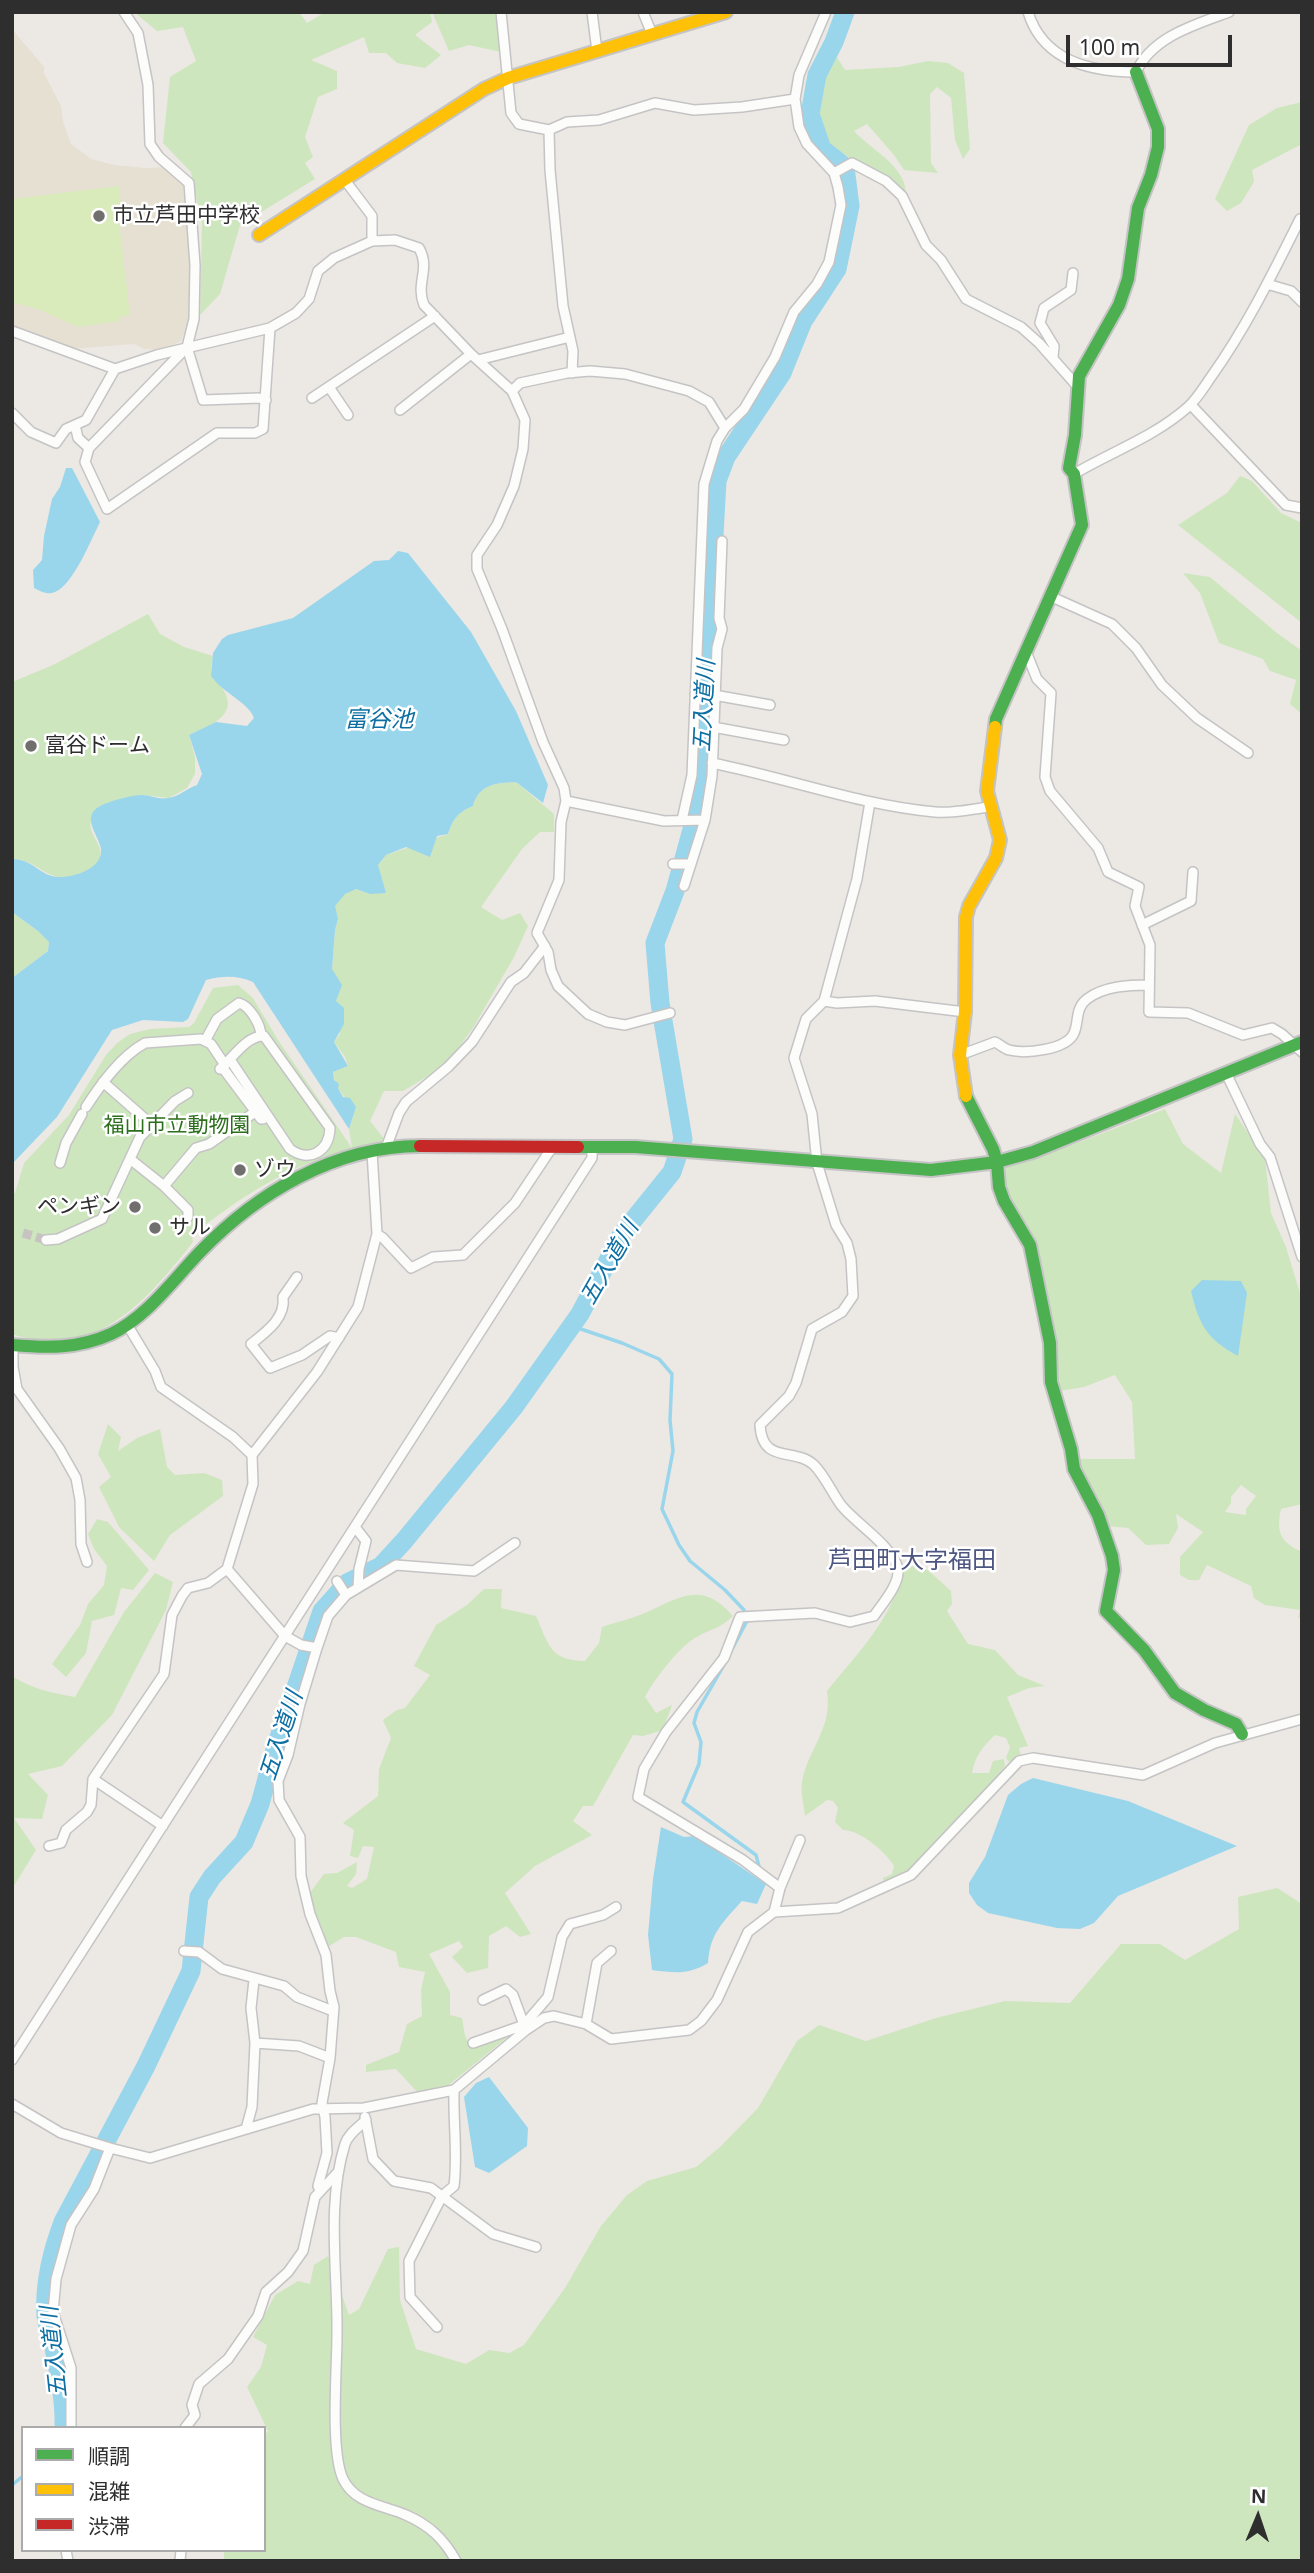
<!DOCTYPE html>
<meta charset="utf-8">
<style>
body{margin:0}
#map{position:relative;width:1314px;height:2573px;overflow:hidden;background:#ece8e4;font-family:"Noto Sans","Noto Sans JP",sans-serif}
canvas{display:block}
.frame{position:absolute;inset:0;border:14px solid #2e2e2e;pointer-events:none}
.legend{position:absolute;left:21px;top:2426px;width:245px;height:126px;box-sizing:border-box;background:#fff;border:2px solid #ababab;margin:0;padding:9px 12px;list-style:none;font-size:21px;color:#2e2e2e}
.legend li{display:flex;align-items:center;gap:14px;height:35px}
.legend b{width:35px;border:2px solid #ababab}
.north{position:absolute;left:1223px;top:2482px;width:70px;height:70px;-webkit-text-stroke:5px #fff;paint-order:stroke;rotate:2deg;font-size:19px;font-weight:700;line-height:28px;text-align:center;color:#2e2e2e}
.north::after{content:'';display:block;margin:auto;width:24px;height:32px;background:#2e2e2e;clip-path:polygon(50% 0,100% 100%,50% 72%,0 100%)}
.scale{position:absolute;left:1066px;top:35px;width:166px;height:32px;box-sizing:border-box;border:4px solid #2e2e2e;border-top:0;padding-left:9px;font-size:21px;line-height:24px;white-space:nowrap;color:#2e2e2e;-webkit-text-stroke:5px #fff;paint-order:stroke}
</style>
<div id="map">
<canvas width="1314" height="2573"></canvas>
<div class="frame"></div>
<ul class="legend">
<li><b style="height:9px;background:#4caf50"></b>順調</li>
<li><b style="height:9px;background:#ffc107"></b>混雑</li>
<li><b style="height:9px;background:#c62828"></b>渋滞</li>
</ul>
<div class="north">N</div>
<div class="scale">100 m</div>
</div>
<script>
const ctx = document.querySelector('canvas').getContext('2d');
ctx.lineJoin = 'round';
function paint(path, color) { ctx.fillStyle = color; ctx.fill(path, 'evenodd'); }
function strokePath(path, color, width, dash) { ctx.strokeStyle = color; ctx.lineWidth = width; ctx.lineCap = dash ? 'butt' : 'round'; ctx.setLineDash(dash || []); ctx.stroke(path); }
function write(font, color, halo, rows, align = 'center') {
  ctx.font = font + ' "Noto Sans","Noto Sans JP",sans-serif'; ctx.lineWidth = 5; ctx.setLineDash([]); ctx.textBaseline = 'middle'; ctx.strokeStyle = halo; ctx.fillStyle = color; for (const [text, x, y, turn = 0] of rows) {
    ctx.save(); ctx.translate(x, y); ctx.rotate((+turn || 0) * Math.PI / 180); ctx.textAlign = isNaN(turn) ? turn : align; if (halo) ctx.strokeText(text, 0, 0); ctx.fillText(text, 0, 0); ctx.restore();
  }
}
paint(new Path2D(`
 M12 29 44 67V73L61 106 63 122 71 144 91 159 114 165 145 168 170 167 182 175 190 257 191 314 181 341 163 350 144 349 134 344 71 349 12 325Z`), '#e6e0d3');
paint(new Path2D(`
 M134 12H299L307 23 325 12H430L432 22 415 35 441 55 425 68 397 63 386 53H369L364 37 311 60 337 71V89L318 97 305 137 313 157 305 163 315 179 240 225 220 294 200 315 202 224 191 172 163 143 170 77 196 61 183 27 157 31Z
 M432 12H495L501 52 469 45 449 51Z
 M836 56 845 70 899 67 928 61 948 63 964 73 970 149 963 159 955 140 951 98 937 87 930 94 931 163 938 173 904 170 894 155 867 124 854 131C872 151 907 166 906 196L844 154 829 151 815 142 804 111 806 89 823 60Z
 M1302 102V144L1252 170 1254 182 1241 203 1227 211 1215 199 1249 125 1277 108Z
 M1240 476 1252 481 1281 513 1302 523V623L1178 525 1227 493Z
 M1183 573 1210 577 1277 633 1302 651V714L1290 704 1296 680 1270 671 1263 659 1219 643 1200 593Z
 M148 614 160 634 184 647 213 656C207 682 219 678 226 695 236 718 204 728 189 735L195 757V774L187 788 169 798 143 795 100 806C97 810 92 816 91 821 86 838 120 855 84 872 46 889 42 859 12 859V682L53 665Z
 M516 782 554 814V832H540L522 849 481 907 502 920 520 913 528 926 514 957 473 1028 445 1066 403 1091H384L370 1121 385 1140C360 1147 336 1152 312 1162 269 1178 228 1207 192 1235L193 1242C147 1301 95 1362 12 1334V1193H15L24 1163 69 1115 106 1055 117 1043 130 1034 150 1029 189 1027 194 1023 213 988 238 985 253 998 278 1040 352 1148 349 1129 356 1107C343 1097 335 1088 333 1072L348 1066 345 1057 334 1042 340 1034 336 1001 339 991 332 969 335 930 338 919 334 906 345 893 356 889 370 894 381 881 378 865 386 855 448 834C453 819 458 812 473 806 479 784 496 783 516 782Z
 M12 912 38 931 49 942 48 951 12 978Z
 M1165 1109 1183 1144 1221 1173 1235 1114 1265 1158 1271 1213 1286 1247 1302 1300V1504L1281 1509C1276 1532 1280 1542 1302 1552V1619L1298 1617 1300 1610 1265 1605 1254 1598 1251 1586 1207 1565 1199 1580H1189L1180 1575V1557L1203 1532 1176 1514 1178 1528 1169 1544 1146 1545 1128 1528 1106 1526 1098 1498 1078 1462 1081 1459H1135L1132 1402 1115 1375 1084 1387 1060 1391 1056 1348 1038 1270 1004 1190 1006 1166 1072 1145ZM1241 1485 1256 1496 1246 1509V1515L1225 1512 1231 1503V1497Z
 M108 1424 121 1437 118 1451 137 1438 160 1429 167 1467 175 1475 204 1473 222 1480 223 1496 170 1535 154 1561 119 1527 99 1487 111 1477 98 1454Z
 M97 1519 108 1522 149 1570 133 1590 121 1588 114 1615 92 1621 86 1653 66 1677 52 1664 80 1625 88 1604 104 1585 107 1566 94 1549 88 1534Z
 M917 1565 929 1571 951 1591 952 1604 947 1611 968 1644 995 1650 1018 1675 1045 1686 1029 1688 1007 1697 1028 1746 1019 1748 1021 1756 1009 1762 1006 1758 1010 1747 1006 1738 995 1735C982 1747 975 1757 972 1773H989L993 1761 1004 1759 1005 1766 979 1800 913 1867 884 1884 883 1878 892 1874 894 1866C886 1852 860 1830 843 1830L835 1822 838 1808 833 1801 827 1800 805 1816C804 1805 800 1792 802 1782 808 1748 833 1729 827 1691 857 1654 894 1617 903 1569Z
 M155 1573 173 1582 166 1610 112 1715 62 1766 28 1774 48 1795 42 1819 14 1818 36 1850 12 1889V1676C32 1689 52 1693 75 1697L124 1612Z
 M484 1589H502L501 1608 536 1616C549 1645 549 1660 585 1661L599 1643 602 1627C616 1622 631 1619 645 1613 680 1597 702 1580 733 1616 720 1629 710 1629 695 1638 678 1648 654 1680 645 1697L656 1713 672 1705 663 1730 643 1736 633 1735 593 1806H583L573 1821 592 1835 535 1866 505 1893 531 1934 520 1937 506 1926 489 1936 488 1968 467 1973 452 1957 463 1947 459 1941 429 1954 450 1992V2015L462 2018 465 2036 471 2048 510 2035 440 2092 421 2096 396 2069 366 2072V2065L399 2052 407 2024 422 2016 421 1990 425 1972 399 1967 396 1952 356 1937H344L326 1948 309 1894 324 1874 337 1873 357 1862 356 1874 347 1886 352 1888 367 1879 374 1847 363 1846 358 1858 350 1856 354 1830 343 1823 378 1796 379 1769 391 1738 383 1720 397 1710 405 1708 430 1675 414 1666 436 1625 467 1605Z
 M1277 1888 1302 1904V2561H224V2550H264V2436L268 2431 247 2387 261 2367 267 2345 253 2337 275 2295 298 2281 310 2284 314 2265 328 2256 349 2315 359 2309 388 2249 399 2247 400 2300 416 2349 466 2364 489 2350 509 2353 524 2345 565 2288 601 2226 627 2195 647 2181 696 2167 720 2147 758 2108 797 2041 819 2025 866 2041 936 2018 1005 2001 1070 2003 1121 1944H1160L1185 1960 1239 1929 1238 1897Z`), '#cee6be');
paint(new Path2D(`
 M119 186 123 221 119 222 130 315 119 317V321L78 327 40 310 12 302V199Z`), '#d9eabb');
paint(new Path2D(`
 M66 468H72L100 522C91 540 73 585 55 592 47 595 42 592 34 588L33 570 42 560 44 536 52 499 60 487Z
 M398 551 408 553 471 632 516 711 548 785 543 803 516 782C496 783 479 784 473 806 458 812 453 819 448 834L437 836 430 857 406 847 386 855 378 865 386 893 370 894 356 889 345 894 335 906 338 919 335 930 332 969 342 985 336 1001 344 1008V1024L334 1042 348 1066 333 1072 334 1080 339 1084 338 1088 343 1097 350 1098 356 1107 349 1129 253 982C236 975 223 976 206 980L188 1019 183 1022 143 1020 112 1030 57 1117 12 1164V978L48 951 49 942 38 931 12 912V859C35 859 40 878 61 877 75 877 103 868 101 849 99 835 80 817 100 806 110 801 131 795 142 795 150 795 159 800 168 798 179 797 187 788 197 785L202 774 189 735 216 722 247 726 254 718C249 703 223 693 211 676L213 653 222 639 228 635 293 618 374 561 389 560Z
 M1202 1280 1241 1281 1247 1293 1238 1356C1207 1339 1199 1325 1191 1291Z
 M1033 1778 1128 1801 1237 1846 1118 1896 1094 1923 1080 1929 1057 1928 988 1913 977 1905 969 1893V1883L985 1857 1008 1795 1021 1784Z
 M661 1827 684 1837 695 1836 766 1884 757 1904 742 1901C723 1922 710 1933 708 1963 688 1975 675 1973 652 1970L648 1935 653 1879Z
 M489 2077 528 2128 527 2146 489 2173 475 2167 464 2097 476 2083Z`), '#99d6ec');
strokePath(new Path2D(`
 M572 1326 622 1343 659 1359 672 1374 670 1420 673 1451 662 1509 679 1545 690 1561 725 1590 744 1610 747 1621 729 1655
 M724 1665 697 1712 694 1723 701 1742 699 1764 683 1802 756 1855 760 1870
 M12 2485 23 2476`), '#99d6ec', 3.5);
strokePath(new Path2D(`
 M64 2428C65 2401 59 2374 54 2348 52 2337 47 2327 46 2316 44 2284 52 2251 63 2222L146 2066 191 1971 199 1897 212 1877 244 1842 260 1804 276 1746 322 1611 347 1583 381 1566 404 1541 514 1407 580 1314 622 1234 672 1172 683 1139 660 1003 655 943 675 891 699 804 717 481 726 457 782 373 803 321 837 269 850 206 845 167 822 149 810 114 817 75 834 42 845 12`), '#99d6ec', 19);
strokePath(new Path2D(`
 M23 1233 46 1240`), '#c6c3c0', 9, [9, 4.5]);
const street = new Path2D(`
 M124 12 138 33 148 85 150 144 159 157 189 183 195 265 194 319 187 347 89 448 85 462 107 509 217 433H255L263 429 270 328
 M501 12 511 113 519 124 549 130 567 122 599 120 655 103 694 110 742 107 795 99
 M592 12 597 51
 M643 12 652 34
 M1028 12C1043 61 1090 72 1136 72 1153 36 1195 25 1229 12
 M549 130 550 170 563 306 573 351 572 373
 M834 173 852 163 886 181 902 196 926 245 941 260 966 299 1021 327 1039 343 1078 387
 M344 179 372 216V241
 M1267 284 1291 291 1302 302
 M12 331 115 369 157 355 270 328 296 313 309 299 318 271 334 258 372 241 395 240 419 248C431 269 415 283 424 305L471 354 512 391 525 420 523 449 514 486 497 525 477 555V569L502 629 543 742 564 788 566 801 561 822 559 880 537 933 548 952 551 970 558 986 588 1014 607 1022 625 1025 670 1013
 M187 347 203 400 259 398 266 400
 M1053 357 1054 346 1040 323 1044 308 1071 290 1073 273
 M478 360 570 337
 M329 387 348 415
 M512 391 520 383 567 373 590 371 625 374 689 391 709 402 725 428
 M312 398 435 316
 M1191 405 1286 505 1302 508
 M400 410 471 354
 M12 413 31 432 56 443 66 429 86 420 115 369
 M75 425 78 438 89 448
 M1074 474C1113 451 1154 437 1188 407 1197 399 1204 387 1211 377 1246 328 1273 273 1300 219
 M1052 597 1112 624 1136 648 1162 685 1197 718 1248 753
 M1027 654 1037 679 1051 693 1045 777 1050 791 1098 848 1108 872 1139 887 1135 906 1150 945 1149 1012 1188 1013 1243 1035 1272 1028 1282 1034 1302 1052
 M695 694 714 695 770 705
 M713 727 784 740
 M712 763C787 778 859 805 935 812 952 814 972 809 989 807
 M566 801 664 821 705 820
 M682 820 692 775 704 484 717 441 725 428 744 409 775 357 794 312 817 284 829 262 841 205 838 187 834 173 807 144 799 127 795 99 799 75 826 12
 M673 864H691
 M684 886 705 820 712 776 717 648 722 629 719 618 722 541
 M1142 925 1191 901 1193 872
 M824 1001 837 1003 875 1001 965 1012
 M205 1041 217 1019 239 1003C250 1006 261 1025 261 1036
 M960 1055 995 1042C999 1044 1005 1049 1009 1050 1025 1054 1067 1050 1074 1033 1079 1022 1075 1008 1087 999 1104 986 1129 985 1149 985
 M222 1067 261 1119H263
 M220 1069C232 1059 247 1035 264 1036L330 1128C329 1152 309 1163 290 1149L231 1061
 M1226 1073 1260 1144 1270 1157 1302 1257
 M103 1082 152 1125
 M86 1107C101 1084 121 1056 145 1043L201 1039 211 1044 225 1065
 M386 1148 399 1113 406 1102 448 1067 472 1042 511 982 524 973 545 946
 M130 1159 164 1186 188 1210V1217
 M60 1163 66 1143 82 1114
 M164 1186 196 1148 209 1144 255 1112
 M377 1234 383 1238 411 1268 433 1257 463 1255 515 1203 553 1146
 M46 1240 58 1239 102 1219 140 1137 175 1101 188 1093
 M297 1277 283 1297C286 1318 266 1332 251 1344L270 1368 302 1355 330 1336 339 1338
 M13 1345V1367L17 1389 59 1448 76 1478 80 1500 81 1544 87 1562
 M252 1455 317 1372 358 1307 377 1234 372 1152
 M355 1527 366 1541 359 1569 358 1588
 M227 1569 285 1636 301 1645 317 1648
 M337 1581 346 1595
 M93 1779 163 1826
 M49 1846 61 1843 66 1830 87 1812 91 1805 93 1779 164 1674 172 1615 182 1596 188 1588 208 1583 227 1569 253 1484 252 1455 233 1437 161 1387 155 1371 128 1326
 M780 1888 743 1860 638 1797 644 1769 666 1732 724 1658 740 1617 815 1613 850 1622 874 1616C882 1604 900 1584 898 1569 893 1546 855 1523 841 1505 832 1493 825 1476 814 1465 795 1447 762 1465 760 1425L789 1396 796 1383 812 1329 842 1312 853 1296 851 1259 847 1243 836 1225 817 1163 812 1114 794 1058 806 1019 824 1001 857 879 870 802
 M774 1912 780 1888 800 1840
 M184 1951 199 1952 222 1969 284 1986 297 1997 333 2011
 M586 2024 597 1963 611 1951
 M526 2030 524 2025 548 1997 562 1937 570 1924 603 1915 616 1907
 M255 2043 299 2046 330 2058
 M473 2043 524 2025 513 1995 506 1989 483 2000
 M12 2060 592 1158V1147
 M12 2104 61 2133 110 2148 150 2158 313 2109 364 2108 454 2090 526 2030 544 2018 554 2016 586 2024 611 2039 689 2030 701 2021 717 2000 748 1932 774 1912 838 1908 911 1875 1019 1761 1033 1758 1143 1775 1215 1743 1302 1719
 M365 2117 373 2159 394 2181 431 2188 493 2234 536 2247
 M366 2120C359 2127 348 2134 345 2144 326 2205 338 2273 337 2335 337 2369 330 2451 343 2479 355 2504 383 2505 406 2515 429 2525 444 2539 456 2561
 M246 2129 252 2107 255 2043 251 2008 254 1980
 M320 2190 318 2186 327 2153 325 2117 322 2103 330 2058 334 2007 330 1991 326 1955 310 1914 301 1876 300 1837 279 1800 278 1781 288 1755 300 1704 317 1648 328 1616 346 1595 396 1565 474 1571 515 1543
 M437 2327 410 2297 409 2261 442 2196 454 2186C458 2154 453 2122 454 2090
 M71 2428V2368L53 2312 56 2279 71 2225 94 2189 110 2148
 M185 2428 195 2415 192 2405 199 2384 228 2359 258 2316 266 2292 288 2272 303 2251 315 2197 338 2172
 M66 2550 68 2561
 M180 2561 181 2550`);
const fast = new Path2D(`
 M995 727 996 719 1082 525 1074 474 1069 468 1075 435 1079 376 1119 305 1128 279 1138 208 1151 175 1158 147V129L1136 72
 M966 1096 993 1149 997 1162 999 1187 1004 1201 1030 1245 1050 1343 1051 1382 1071 1449 1074 1469 1098 1515 1112 1556 1114 1570 1106 1611 1144 1650 1175 1693 1204 1710 1236 1724 1242 1734
 M578 1147H635L931 1170 997 1162 1033 1152 1302 1042
 M12 1345C47 1348 78 1349 111 1334 147 1317 173 1280 200 1252 257 1193 335 1146 420 1146`);
const slow = new Path2D(`
 M259 235 484 89 508 78 726 12
 M966 1096 960 1055 965 1012 966 917 969 906 996 858 1000 840 987 791 995 727`);
const jam = new Path2D(`
 M420 1146 578 1147`);
strokePath(street, '#c5c4c5', 12);
strokePath(fast, '#c5c4c5', 16);
strokePath(slow, '#c5c4c5', 16);
strokePath(jam, '#c5c4c5', 16);
strokePath(street, '#fcfcfb', 9);
strokePath(fast, '#4caf50', 12);
strokePath(slow, '#ffc107', 12);
strokePath(jam, '#c62828', 12);
for (const [x, y, r, color] of [
 [99,216,7,"#706f6e"],
 [31,746,7,"#706f6e"],
 [240,1170,7,"#706f6e"],
 [135,1207,7,"#706f6e"],
 [155,1228,7,"#706f6e"]
]) { const dot = new Path2D(); dot.arc(x, y, r, 0, 2 * Math.PI); ctx.fillStyle = color; ctx.fill(dot); strokePath(dot, '#fff', 2.5); }
write('21px', '#2e2e2e', '#fff', [
 ["市立芦田中学校",113,216],
 ["富谷ドーム",45,746],
 ["ゾウ",254,1170],
 ["ペンギン",121,1207,"right"],
 ["サル",169,1228]
], 'left');
write('21px', '#2c6e1b', '#fff', [
 ["福山市立動物園",177,1126]
]);
write('italic 23px', '#0d6fa3', '#fff', [
 ["五入道川",705,706,-87],
 ["富谷池",379,720],
 ["五入道川",610,1263,-60],
 ["五入道川",282,1736,-72],
 ["五入道川",55,2352,-96]
]);
write('24px', '#4d5680', '#fff', [
 ["芦田町大字福田",912,1561]
]);
</script>
